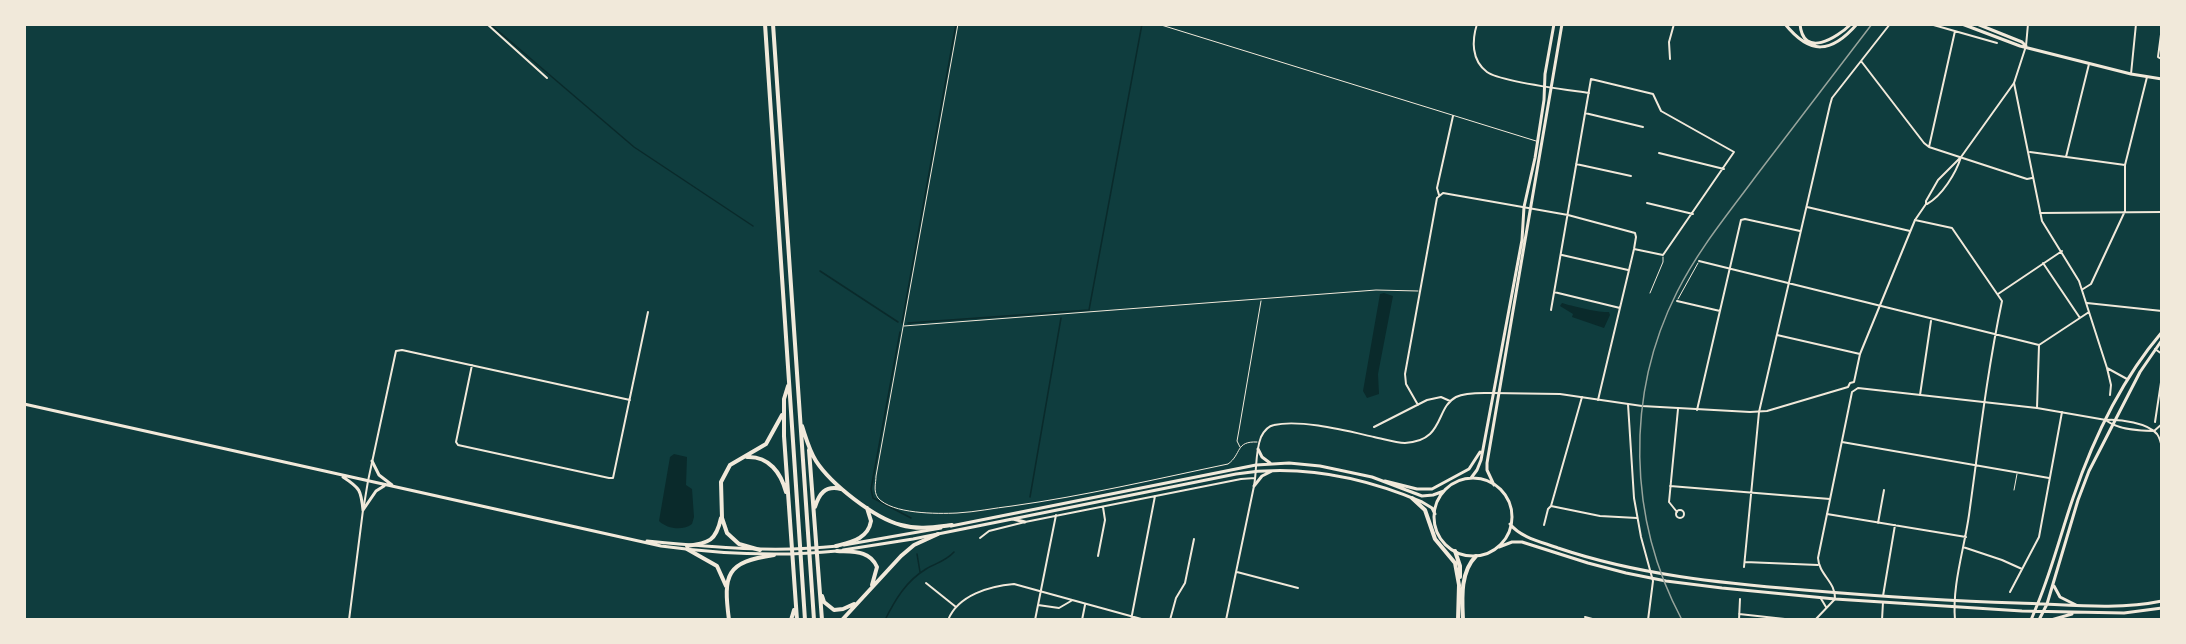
<!DOCTYPE html>
<style>
body{margin:0}
#map{position:relative;width:2186px;height:644px;overflow:hidden;background:#0f3d3e;font-family:Signika,sans-serif}
canvas{display:block}
.frame{position:absolute;inset:0;border:26px solid #f1e9da;pointer-events:none}
</style>
<div id="map">
<canvas width="2186" height="644"></canvas>
<div class="frame"></div>
</div>
<script>
const ctx = document.querySelector('canvas').getContext('2d');
ctx.lineJoin = 'round';
function paint(path, color) { ctx.fillStyle = color; ctx.fill(path, 'evenodd'); }
function strokePath(path, color, width, dash) { ctx.strokeStyle = color; ctx.lineWidth = width; ctx.lineCap = dash ? 'butt' : 'round'; ctx.setLineDash(dash || []); ctx.stroke(path); }
paint(new Path2D(`
 M1384 293 1393 296 1378 374 1379 394 1367 398 1363 391 1380 294Z
 M1562 303C1572 306 1599 313 1609 312L1610 315 1604 328 1572 317 1573 314 1560 306Z
 M674 454 687 457 686 485 692 489 694 517 692 524C683 531 667 529 659 521L670 457Z`), '#0a2a2b');
strokePath(new Path2D(`
 M490 24 634 147 753 226
 M820 271 898 322
 M902 323 956 24
 M908 323 1089 310 1142 24
 M900 332 871 489 873 498 911 518
 M1030 497 1061 318
 M917 554 920 572
 M885 620C895 600 906 581 926 569 936 563 946 561 954 552`), '#0a2a2b', 1.5);
strokePath(new Path2D(`
 M958 24 876 476C876 483 873 491 878 498 892 514 937 514 957 513 976 512 994 508 1012 506 1084 496 1156 479 1228 464 1242 454 1235 441 1257 442
 M1158 24 1536 141
 M1650 293 1663 262V257
 M1678 299 1698 263
 M904 326 1376 290 1418 291
 M1240 447 1237 441 1239 430 1261 301
 M2014 490 2017 474`), '#f1e9da', 1);
strokePath(new Path2D(`
 M487 24 547 78
 M1477 24C1472 40 1471 60 1487 72 1500 82 1569 90 1589 93
 M1890 24 1861 61 1924 143 1929 147 2027 179 2032 178
 M1930 24 1997 43
 M2162 27 2158 57 2162 59
 M1670 59 1669 42 1674 24
 M2131 74 2136 24
 M2014 83 2042 221 2079 281 2107 368 2111 385 2110 395
 M1585 113 1643 127
 M1929 147 1955 31
 M2030 152 2125 165
 M1659 153 1724 169
 M2066 157 2089 64
 M1576 164 1631 176
 M1439 195 1437 188 1453 116
 M1647 203 1693 214
 M1807 207 1910 231
 M2040 213 2162 212
 M1915 220 1952 228 2002 301C1987 372 1979 443 1969 515 1964 550 1952 585 1955 620
 M1562 255 1628 270
 M1699 261 2039 345
 M2043 263 2080 318
 M2083 289 2091 284 2125 211V165L2147 77
 M1554 292 1620 308
 M1998 294 2062 251
 M1677 301 1720 311
 M2087 303 2162 311
 M1551 310 1591 79 1653 94 1661 111 1734 152 1663 255 1634 249
 M1777 335 1860 354
 M2039 345 2089 312
 M2155 349 2162 354
 M472 365 456 442 458 445 609 478H613L648 312
 M2107 368 2127 379
 M1920 395 1931 321
 M1628 404 1634 498 1641 537 1653 581 1648 620
 M1418 405 1406 384 1405 374 1437 198 1443 193 1568 215 1635 233 1636 237 1634 249 1598 400
 M2037 408 2039 345
 M1697 410 1741 220 1745 219 1800 231
 M2155 422 2162 376
 M1374 427 1427 400 1441 397 1450 401
 M2154 431 2162 424
 M1842 442 2049 478
 M368 481 396 351 402 350 630 400
 M1670 486 1830 499
 M1551 506 1600 516 1637 518
 M1676 514a4 4 0 1 1 8 0a4 4 0 1 1-8 0Z
 M1677 512 1669 502 1678 409
 M1827 514 1966 537
 M1878 523 1884 490
 M1544 525 1548 509 1551 506 1582 397
 M980 538 989 531 1025 522 1241 479 1255 478
 M1963 547 2002 560 2022 569
 M1098 556 1105 520 1103 507
 M1745 562 1818 565
 M1744 567 1759 412 1830 105 1832 98 1861 61
 M1237 572 1298 588
 M926 583 956 607
 M2010 592 2039 537 2062 412
 M1883 596 1895 525
 M1038 605 1059 608 1071 601
 M1739 614 1794 620
 M1585 617 1596 620
 M948 620C958 595 990 586 1014 584L1145 620
 M1035 620 1056 515
 M1082 620 1085 605
 M1131 620 1155 496
 M1170 620 1176 598 1185 583 1194 539
 M1226 620C1235 575 1245 531 1254 486 1257 470 1255 452 1261 437 1264 431 1268 426 1274 425 1301 419 1347 431 1374 437 1384 439 1395 443 1405 443 1445 441 1435 408 1456 397 1466 392 1481 393 1492 393
 M1739 620 1740 599
 M1882 620 1883 602`), '#f1e9da', 2);
strokePath(new Path2D(`
 M1927 204C1942 196 1956 173 1961 157
 M1854 382 1860 354 1915 220 1926 204V201L1938 180 1961 157 2014 83 2026 46 2028 24
 M1852 392 1858 388 2037 408 2106 420C2120 419 2148 423 2157 434 2160 438 2161 443 2162 448
 M1492 393 1560 394 1642 406 1750 412 1767 411 1848 387 1850 383 1854 382
 M2107 421C2118 429 2140 431 2154 431
 M364 505 368 481
 M1820 597 1826 607
 M349 620 363 510
 M1815 620 1835 599C1836 582 1819 575 1818 558L1852 392`), '#f1e9da', 2);
strokePath(new Path2D(`
 M1785 24C1810 55 1831 54 1857 24
 M1800 24C1803 59 1837 38 1851 24
 M1962 24 2020 46 2131 74 2162 79
 M1977 24 2022 42 2026 46
 M2054 586 2060 597 2076 605
 M2038 603C2052 569 2061 533 2073 498 2093 439 2122 379 2162 332
 M2047 604 2078 500 2089 471 2140 372 2162 340`), '#f1e9da', 3);
strokePath(new Path2D(`
 M24 404 661 546C720 554 778 557 837 551
 M1258 449 1262 457 1270 463
 M372 461 379 475 392 485
 M343 477C360 488 361 490 363 510
 M1471 478 1477 470 1481 460 1522 240 1524 207 1535 158 1544 100 1545 74 1554 24
 M1434 517a39 39 0 1 1 78 0a39 39 0 1 1-78 0Z
 M1385 481 1417 489H1432L1469 469 1480 452
 M1494 485 1487 470V463L1562 24
 M1254 486 1262 476 1272 471
 M363 510 376 491 384 486
 M1013 519 1025 522
 M1510 524C1521 538 1542 542 1558 548 1638 575 1720 583 1804 590 1875 596 1946 601 2017 603 2065 604 2114 611 2162 601
 M951 526 1256 465 1289 463 1320 466 1372 477 1422 496 1433 495 1444 491
 M647 541C711 547 773 553 838 546
 M844 545 941 528
 M1499 547 1512 542H1522L1588 563 1626 573 1666 581 1722 588 1835 599 2022 611 2124 613 2162 608
 M843 550 913 539 1236 474C1300 464 1363 477 1422 502L1432 508 1435 514
 M2031 620 2038 603
 M2039 620 2047 604
 M2051 620 2072 614`), '#f1e9da', 3);
strokePath(new Path2D(`
 M1412 498 1425 510 1435 539 1455 563 1459 585
 M1455 551 1460 566V577
 M1458 620 1459 585
 M1463 620C1462 598 1460 572 1476 556`), '#f1e9da', 4);
strokePath(new Path2D(`
 M765 24 805 620
 M773 24 814 620
 M788 386 784 399V436L797 620
 M802 426C806 438 809 450 816 461 831 484 874 518 901 525 918 530 935 527 952 525
 M809 450 822 620
 M747 457C769 456 781 473 786 492
 M815 507C819 494 825 485 841 489
 M687 546C709 543 716 541 721 518
 M836 546C851 542 868 539 871 521L867 508
 M687 549 717 566 726 586
 M760 550 739 544 727 533 722 518 721 482 730 465 766 444 782 415
 M837 551C853 552 870 550 877 567L872 585
 M822 596 824 602 834 610 843 609 854 604
 M729 620C723 574 726 562 774 555
 M791 620 794 610
 M842 620 901 556 914 545 938 534`), '#f1e9da', 4);
strokePath(new Path2D(`
 M1682 620C1628 519 1625 395 1677 292 1698 250 1728 214 1756 176 1795 125 1833 75 1872 24`), '#97a49c', 1.5);
</script>
